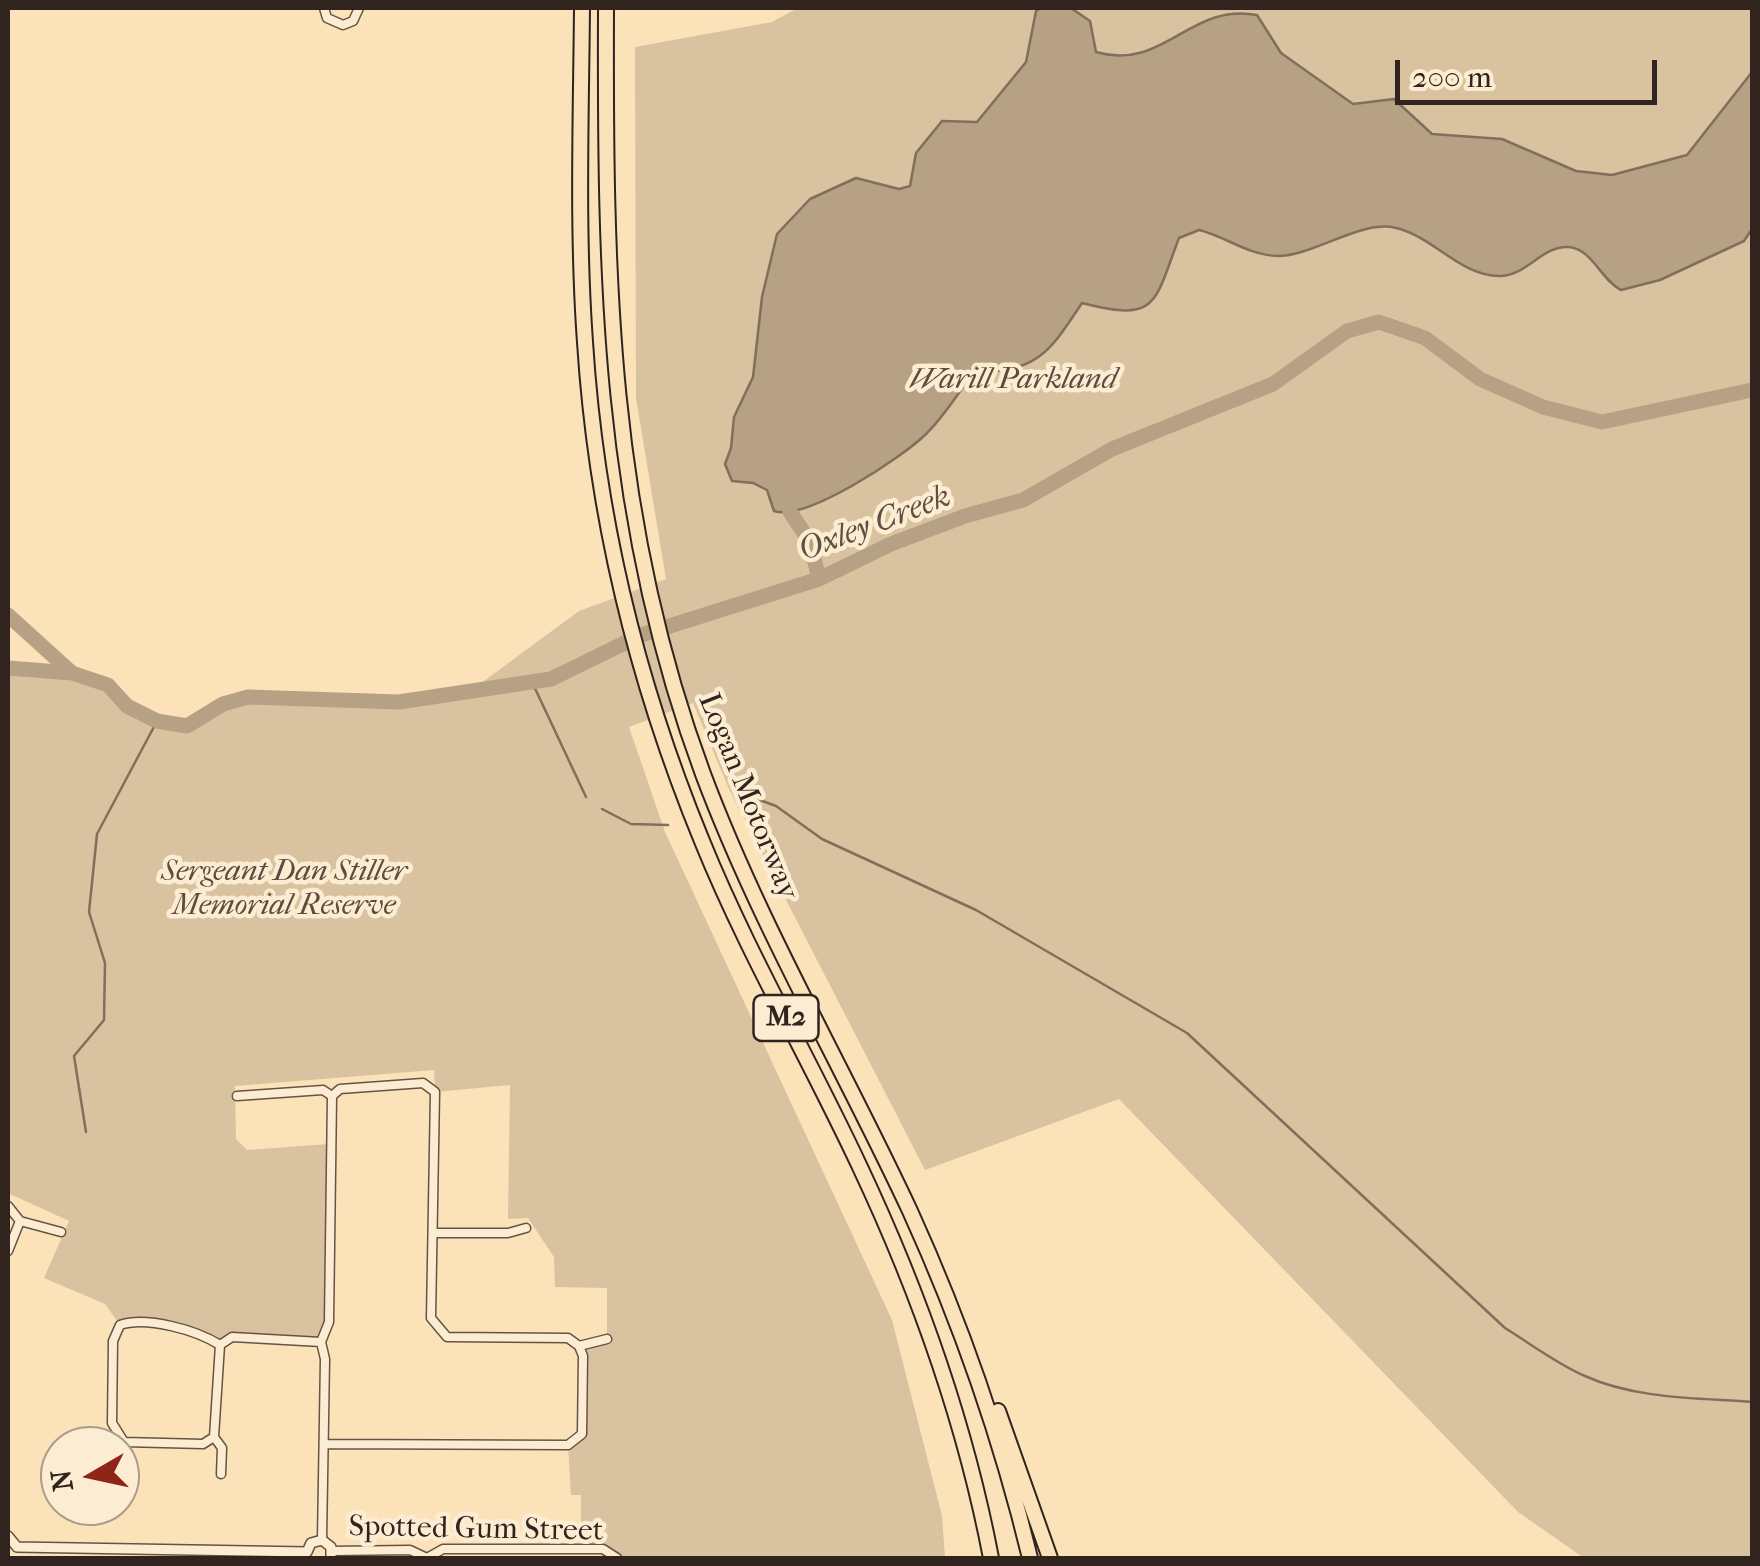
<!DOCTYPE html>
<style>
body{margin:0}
#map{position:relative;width:1760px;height:1566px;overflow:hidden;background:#fbe2b9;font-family:"IM FELL French Canon",serif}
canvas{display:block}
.frame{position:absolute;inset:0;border:10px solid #31241f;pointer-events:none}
.north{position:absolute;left:40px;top:1426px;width:100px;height:100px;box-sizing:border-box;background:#fcecd2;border:2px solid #ab9c8a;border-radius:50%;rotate:261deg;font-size:28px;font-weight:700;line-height:40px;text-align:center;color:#31241f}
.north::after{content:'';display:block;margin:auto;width:35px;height:45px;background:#8f2418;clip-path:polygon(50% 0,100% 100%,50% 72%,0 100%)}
.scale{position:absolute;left:1395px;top:60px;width:262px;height:45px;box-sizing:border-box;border:5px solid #31241f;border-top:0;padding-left:12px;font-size:30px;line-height:35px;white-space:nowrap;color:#31241f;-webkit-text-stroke:8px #fcecd2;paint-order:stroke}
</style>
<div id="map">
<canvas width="1760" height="1566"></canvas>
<div class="frame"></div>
<div class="north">N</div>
<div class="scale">200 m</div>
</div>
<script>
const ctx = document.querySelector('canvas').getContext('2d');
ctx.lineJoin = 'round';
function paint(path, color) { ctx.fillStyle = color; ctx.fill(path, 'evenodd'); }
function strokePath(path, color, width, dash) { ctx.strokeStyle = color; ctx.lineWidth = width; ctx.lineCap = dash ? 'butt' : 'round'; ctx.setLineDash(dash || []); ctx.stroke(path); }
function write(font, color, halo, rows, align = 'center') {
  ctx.font = font + ' "IM FELL French Canon",serif'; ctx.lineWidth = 9; ctx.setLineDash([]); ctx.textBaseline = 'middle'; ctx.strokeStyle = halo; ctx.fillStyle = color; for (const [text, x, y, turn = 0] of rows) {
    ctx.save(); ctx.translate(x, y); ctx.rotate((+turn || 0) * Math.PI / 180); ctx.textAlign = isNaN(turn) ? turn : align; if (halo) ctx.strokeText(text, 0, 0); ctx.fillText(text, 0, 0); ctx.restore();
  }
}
paint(new Path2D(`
 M798 8H1752V1558H1584L1518 1512 1119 1099 925 1170 729 789 693 703 629 727 665 832 892 1320 942 1516 945 1558H617L615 1554 581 1549V1495H571L568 1445 582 1434 579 1346 607 1339V1288L555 1287 554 1257 528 1218 508 1219 510 1085 435 1092 434 1070 235 1086 236 1139 247 1150 329 1144V1322L321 1342 232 1337 220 1345C195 1330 148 1317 120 1325L105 1304 44 1278 69 1221 8 1193V668L72 673 108 685 127 706 157 721 187 726 223 704 248 697 399 702 465 695 579 611 666 579 636 398 635 47 772 22Z`), '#d9c29f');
const water = new Path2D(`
 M1041 8H1071L1090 21 1096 52C1163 72 1190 2 1257 15L1281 53 1353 104 1394 99 1432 134 1502 139 1576 171 1612 175 1687 155 1752 72V229L1744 241 1660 280 1621 290C1602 281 1592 249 1569 247 1542 245 1526 277 1499 276 1459 275 1434 237 1396 228 1362 219 1313 256 1278 256 1247 255 1225 236 1199 230L1179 238C1154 303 1159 323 1082 303 1050 351 1038 373 975 371 959 391 945 416 926 434 903 457 805 522 774 511L767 490 753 483 732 481 725 464 731 448 734 417 753 377 762 297 777 234 810 199 856 178 899 189 910 186 916 153 942 121 977 122 1026 62 1036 11Z`);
paint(water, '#b6a185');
strokePath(water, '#816f5c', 2.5);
strokePath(new Path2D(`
 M532 682 586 797
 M749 796 776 806 822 839 976 910 1187 1033 1505 1328C1531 1344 1557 1364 1585 1376 1635 1399 1699 1398 1752 1402
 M602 809 631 824 668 825
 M86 1132 74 1056 104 1020 105 963 89 912 97 834 157 721`), '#816f5c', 2.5);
strokePath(new Path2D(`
 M790 512 810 542 819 579
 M8 615 72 673 108 685 127 706 157 721 187 726 223 704 248 697 399 702 551 679 641 635 819 579 891 544 965 516 1023 500 1112 449 1273 384 1347 331 1379 322 1425 338 1480 379 1543 407 1602 422 1752 390
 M8 668 72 673`), '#b6a185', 15);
const minor = new Path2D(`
 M324 8 327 18 343 25 353 21 359 8
 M237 1096 323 1090 332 1096
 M8 1206 20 1221 61 1232
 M433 1233H508L526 1228
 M8 1251 20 1221
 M321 1342 329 1322 332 1096
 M321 1342 325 1359 322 1540
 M220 1345 214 1437 203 1444 124 1442 112 1423 113 1341 120 1325C147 1316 196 1330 220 1345L232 1337 321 1342
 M579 1346 607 1339
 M214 1437 222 1448 221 1474
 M325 1444 568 1445 582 1434 583 1356 579 1346 568 1338 447 1337 431 1318 435 1092 423 1083 340 1089 332 1096
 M332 1551 410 1550 427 1558 443 1549H603L617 1558`);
const tertiary = new Path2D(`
 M8 1536 17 1547
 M17 1547 307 1552
 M307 1552 311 1543 322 1540 331 1547V1558`);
const motorway = new Path2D(`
 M582 8C581 119 577 231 585 342 596 514 637 683 702 841 747 952 808 1056 859 1165 918 1290 965 1422 991 1558
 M606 8C605 276 608 518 703 774 760 926 842 1065 910 1211 961 1323 1001 1438 1030 1558
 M998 1411 1050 1558`);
strokePath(minor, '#645446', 11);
strokePath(tertiary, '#645446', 12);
strokePath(motorway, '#31241f', 18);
strokePath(minor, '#fcecd2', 8);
strokePath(tertiary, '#fcecd2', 9);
strokePath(motorway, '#fbe2b9', 14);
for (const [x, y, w] of [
 [786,1018,65]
]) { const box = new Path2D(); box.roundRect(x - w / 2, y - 23, w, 46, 8); ctx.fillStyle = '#fcecd2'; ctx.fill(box); strokePath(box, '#31241f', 2.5); }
write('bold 28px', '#31241f', null, [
 ["M2",786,1018]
]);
write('italic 30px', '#5b4c3f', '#fcecd2', [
 ["Warill Parkland",1013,381],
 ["Sergeant Dan Stiller",284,873],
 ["Memorial Reserve",284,907]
]);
write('30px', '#31241f', '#fcecd2', [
 ["Logan Motorway",747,797,68],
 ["Spotted Gum Street",476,1530,1]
]);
write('italic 32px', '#605043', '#fcecd2', [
 ["Oxley Creek",875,525,-21]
]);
</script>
